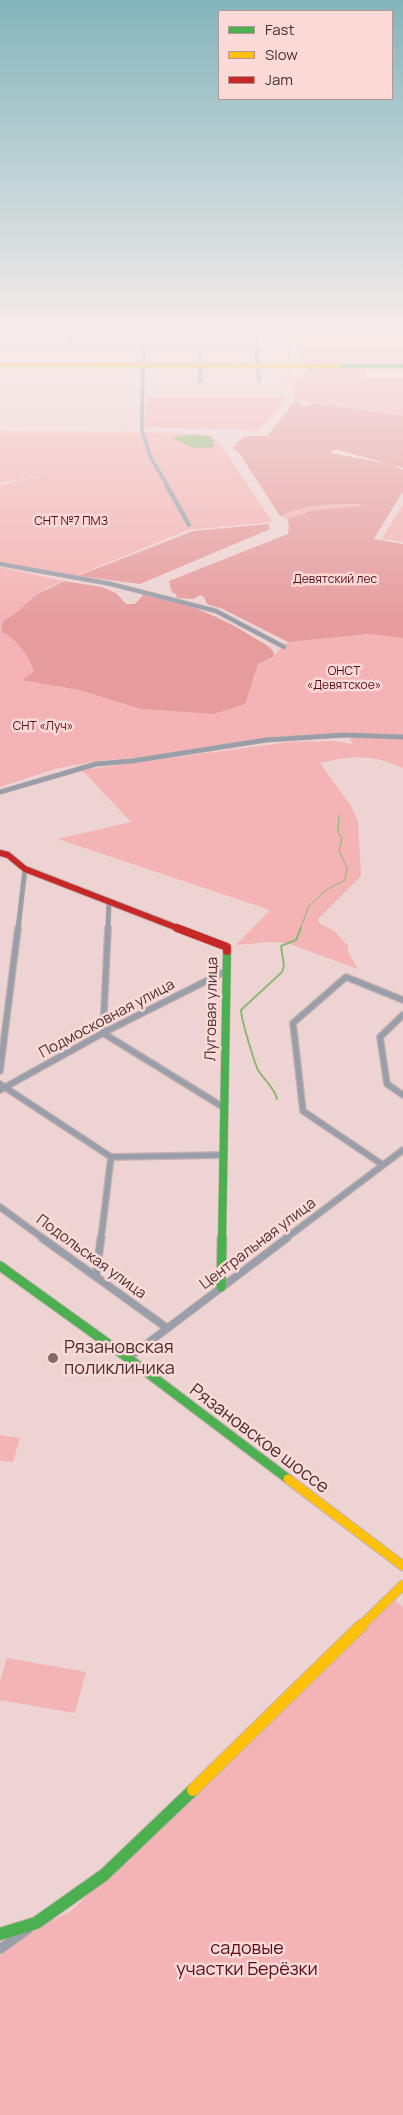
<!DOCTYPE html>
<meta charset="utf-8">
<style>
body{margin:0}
#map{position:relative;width:403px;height:2115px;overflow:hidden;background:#edd4d3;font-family:Manrope,sans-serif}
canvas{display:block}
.legend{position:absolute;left:218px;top:10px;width:175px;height:90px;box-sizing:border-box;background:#fdd9d8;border:1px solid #b59695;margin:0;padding:6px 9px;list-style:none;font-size:15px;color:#483131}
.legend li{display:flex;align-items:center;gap:10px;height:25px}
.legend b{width:25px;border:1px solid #b59695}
</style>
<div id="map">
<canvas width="403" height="2115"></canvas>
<ul class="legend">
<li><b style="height:6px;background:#4caf50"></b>Fast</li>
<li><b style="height:6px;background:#ffc107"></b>Slow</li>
<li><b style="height:6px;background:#c62828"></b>Jam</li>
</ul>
</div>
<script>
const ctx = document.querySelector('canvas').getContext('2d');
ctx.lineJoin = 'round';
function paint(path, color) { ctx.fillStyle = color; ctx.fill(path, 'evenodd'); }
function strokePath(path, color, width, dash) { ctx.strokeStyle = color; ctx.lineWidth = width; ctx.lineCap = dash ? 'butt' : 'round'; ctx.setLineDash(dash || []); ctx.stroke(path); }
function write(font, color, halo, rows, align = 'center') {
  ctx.font = font + ' Manrope,sans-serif'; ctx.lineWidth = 5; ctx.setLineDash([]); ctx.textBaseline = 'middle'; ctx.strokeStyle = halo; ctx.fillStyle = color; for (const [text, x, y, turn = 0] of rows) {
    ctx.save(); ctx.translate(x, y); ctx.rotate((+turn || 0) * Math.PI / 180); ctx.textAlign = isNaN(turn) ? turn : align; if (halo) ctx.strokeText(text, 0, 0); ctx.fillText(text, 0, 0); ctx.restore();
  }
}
paint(new Path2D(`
 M292 328H403V364L300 362Z
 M308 367H364L367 378H403V416L299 401 294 398V390L297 388V385L291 381 304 374Z
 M147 397H284L287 399 258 431 145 427Z
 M0 431 146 432 211 435 221 445 273 522 188 530 76 576 0 563V485L48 474 0 483Z
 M360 504 365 506 313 510 287 519 280 516C305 504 334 504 360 504Z
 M403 504V542L382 539 383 537Z
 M0 567 64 581 49 587 36 595 3 625 1 631C17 640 29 655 34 672L23 680 79 690 141 709 213 714 253 680 258 664 274 658 275 654 288 642 368 634 403 638V768C373 754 352 755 320 763L351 806 358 821 361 876 317 920 322 925 333 930 348 946V952L358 969 287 943 270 942 236 945 270 910 58 839 131 822 82 770 289 742 335 741 352 744 349 734 278 737 134 758 96 761 55 769 0 787Z
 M0 1435 20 1438 13 1462 0 1461Z
 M395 1600 403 1607V2115H0V1956L31 1930 71 1911Z
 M7 1658 86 1672 75 1713 0 1700V1681Z`), '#f4b3b4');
paint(new Path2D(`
 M295 401 302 402 299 404C304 407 308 406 312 403L403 416V468L338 450H333L330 453 389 464 403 470V491L374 539 403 544V638L368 634 288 642 223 609 207 604 204 597 200 595 194 599 177 598 176 594 172 592 169 581 288 534 289 526 287 519 313 510 363 506 360 504C333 504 305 504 280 516L239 453 232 448 244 436H267Z
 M268 524 270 529 140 584 78 576 193 531Z
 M64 581 102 587 116 593 126 604H135L143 595C184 601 222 617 256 639 264 644 275 648 274 657L258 664 245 704 213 714 141 709 79 690 22 680 34 672C29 655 17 640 1 631L4 620C17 615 24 604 35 596 45 589 54 587 64 581Z`), '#e69b9d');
paint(new Path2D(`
 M187 435 209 436 214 441 212 443 215 447 194 448 172 438Z`), '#8db777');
strokePath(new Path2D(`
 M285 328 292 334 289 349 290 364
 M284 387 290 375 291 367
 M300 929 309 906 326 890 345 880 347 868 339 851 342 838 338 832 339 815`), '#8db777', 1);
strokePath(new Path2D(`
 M277 1099C274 1087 264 1080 258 1070 254 1061 241 1019 241 1010L282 972 284 966 281 946 296 940 301 928`), '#8db777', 2);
const streetFar5 = new Path2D(`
 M147 328 143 365 142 430 150 456 167 485
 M200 328V380
 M254 328 259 380
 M0 345H256
 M69 345 72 328`);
const streetFar4 = new Path2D(`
 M166 484 189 525
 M0 564 111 584 216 611 284 647`);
const streetFar3 = new Path2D(`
 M0 792 96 764 132 761 266 740 344 735 403 737
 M18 929 25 869
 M108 929 109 901`);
const streetFar2 = new Path2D(`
 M108 928 103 1033 223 1107
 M403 1015 380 1037 387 1084 403 1095
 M0 1071 18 928
 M0 1084 111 1157 222 1155
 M0 1090 103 1033 226 971
 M383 1165 303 1111 293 1023 346 977 403 1000
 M0 1207 44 1239
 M101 1239 111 1157
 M285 1239 403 1150`);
const streetFar1 = new Path2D(`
 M42 1238 167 1328
 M96 1275 101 1238
 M128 1358 287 1238`);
const street = new Path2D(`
 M0 1949 28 1929`);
const fastFar3 = new Path2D(`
 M337 366H403`);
const fastFar2 = new Path2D(`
 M222 1239 227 951`);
const fastFar1 = new Path2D(`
 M0 1266 128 1358 288 1479
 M221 1287 222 1238`);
const fast = new Path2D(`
 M0 1934 36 1923 104 1875 193 1790`);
const slowFar2 = new Path2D(`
 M0 365 337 366`);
const slowFar1 = new Path2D(`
 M288 1479 403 1566
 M359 1628 403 1585`);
const slow = new Path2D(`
 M193 1790 361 1626`);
const jamFar1 = new Path2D(`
 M0 853 8 855 25 869 180 929`);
const jam = new Path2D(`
 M177 928 227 947V951`);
strokePath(streetFar5, '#c6b2b2', 4.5);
strokePath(streetFar4, '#c6b2b2', 5);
strokePath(streetFar3, '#c6b2b2', 5.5);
strokePath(streetFar2, '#c6b2b2', 8);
strokePath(streetFar1, '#c6b2b2', 9);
strokePath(street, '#c6b2b2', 11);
strokePath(fastFar3, '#c6b2b2', 5);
strokePath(fastFar2, '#c6b2b2', 9);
strokePath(fastFar1, '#c6b2b2', 11);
strokePath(fast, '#c6b2b2', 14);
strokePath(slowFar2, '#c6b2b2', 5);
strokePath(slowFar1, '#c6b2b2', 11);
strokePath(slow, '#c6b2b2', 14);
strokePath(jamFar1, '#c6b2b2', 8);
strokePath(jam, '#c6b2b2', 9);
strokePath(streetFar5, '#9a9ea9', 3);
strokePath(streetFar4, '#9a9ea9', 4);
strokePath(streetFar3, '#9a9ea9', 4.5);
strokePath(streetFar2, '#9a9ea9', 5.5);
strokePath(streetFar1, '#9a9ea9', 7);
strokePath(street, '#9a9ea9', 9);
strokePath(fastFar3, '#4caf50', 4);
strokePath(fastFar2, '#4caf50', 8);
strokePath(fastFar1, '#4caf50', 9);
strokePath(fast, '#4caf50', 12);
strokePath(slowFar2, '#ffc107', 4);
strokePath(slowFar1, '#ffc107', 9);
strokePath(slow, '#ffc107', 12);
strokePath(jamFar1, '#c62828', 6);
strokePath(jam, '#c62828', 8);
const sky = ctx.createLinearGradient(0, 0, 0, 624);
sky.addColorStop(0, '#83b5bb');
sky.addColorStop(0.53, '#f7eceb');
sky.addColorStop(1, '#f7eceb00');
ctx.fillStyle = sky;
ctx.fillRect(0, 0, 403, 624);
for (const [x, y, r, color] of [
 [53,1358,6,"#826a6a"]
]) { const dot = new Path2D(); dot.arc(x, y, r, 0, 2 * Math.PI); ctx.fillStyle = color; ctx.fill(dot); strokePath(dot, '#fdd9d8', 2); }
write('12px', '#570c17', '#fdd9d8', [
 ["СНТ №7 ПМЗ",71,522],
 ["Девятский лес",335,580],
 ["ОНСТ",344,672],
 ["«Девятское»",344,686],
 ["СНТ «Луч»",43,727]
]);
write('15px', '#483131', '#fdd9d8', [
 ["Луговая улица",212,1009,-89],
 ["Подмосковная улица",107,1019,-28],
 ["Центральная улица",258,1244,-37],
 ["Подольская улица",91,1257,36]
]);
write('18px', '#483131', '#fdd9d8', [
 ["Рязановская",64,1348],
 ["поликлиника",64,1369]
], 'left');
write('18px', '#483131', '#fdd9d8', [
 ["Рязановское шоссе",259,1439,37]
]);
write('18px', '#570c17', '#fdd9d8', [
 ["садовые",247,1949],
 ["участки Берёзки",247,1970]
]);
</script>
